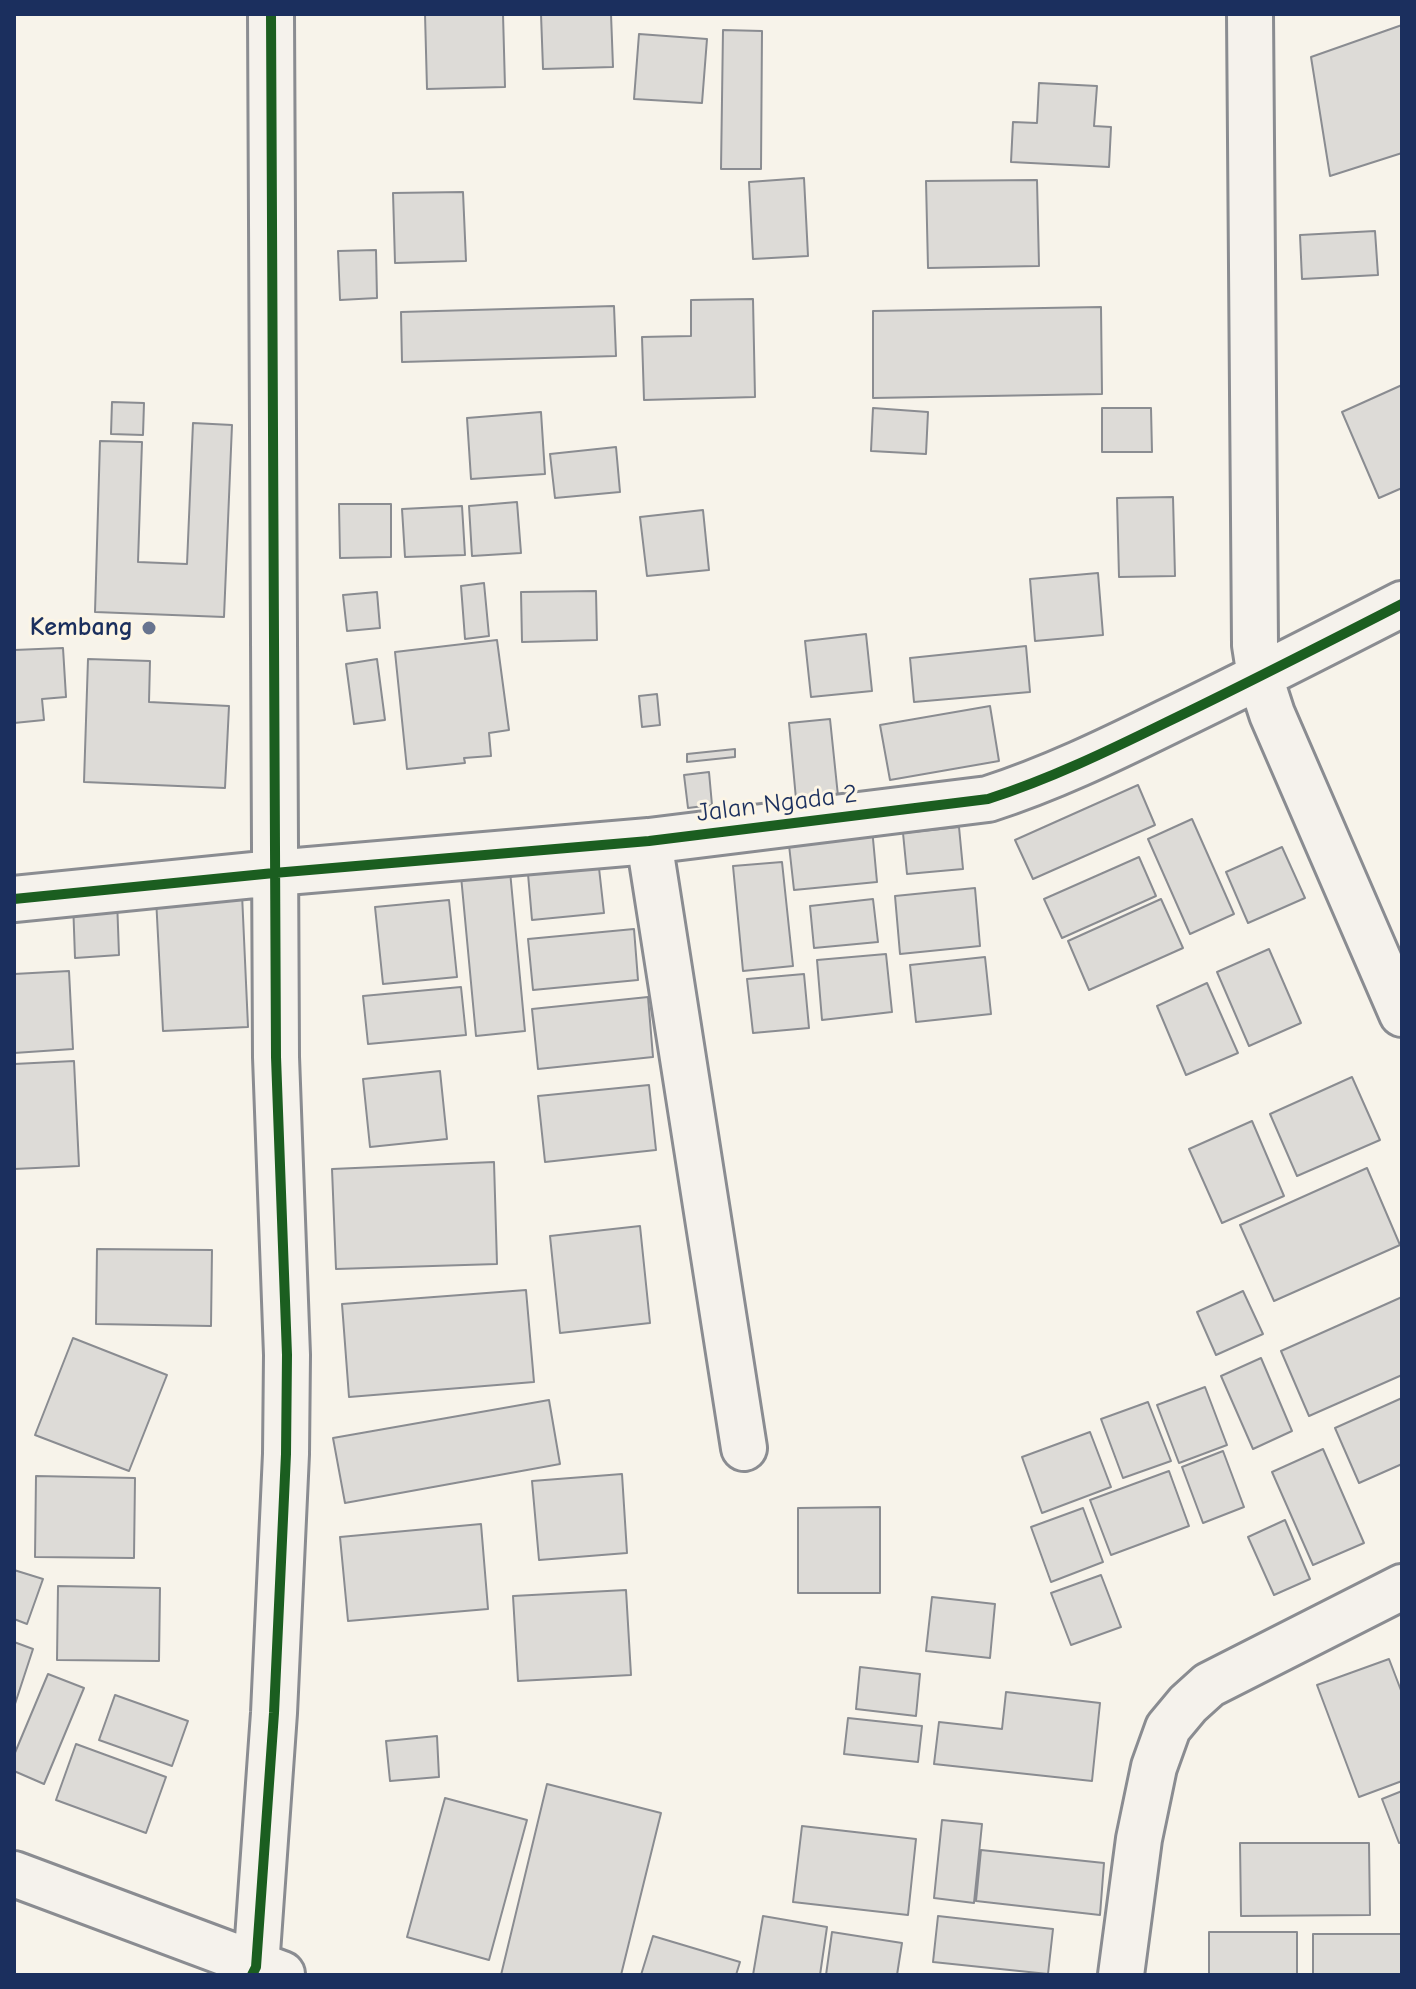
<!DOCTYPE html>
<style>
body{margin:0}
#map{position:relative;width:1416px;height:1989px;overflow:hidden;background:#f7f3ea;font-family:"Comic Neue",sans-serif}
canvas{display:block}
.frame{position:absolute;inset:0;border:16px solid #1b2f5e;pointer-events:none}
</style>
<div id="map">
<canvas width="1416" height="1989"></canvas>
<div class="frame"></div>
</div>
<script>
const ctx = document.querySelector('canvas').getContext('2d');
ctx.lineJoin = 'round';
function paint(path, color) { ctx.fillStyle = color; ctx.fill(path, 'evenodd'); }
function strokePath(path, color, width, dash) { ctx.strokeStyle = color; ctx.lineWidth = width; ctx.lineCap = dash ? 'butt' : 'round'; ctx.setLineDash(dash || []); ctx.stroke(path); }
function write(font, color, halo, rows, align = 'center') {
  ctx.font = font + ' "Comic Neue",sans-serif'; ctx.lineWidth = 6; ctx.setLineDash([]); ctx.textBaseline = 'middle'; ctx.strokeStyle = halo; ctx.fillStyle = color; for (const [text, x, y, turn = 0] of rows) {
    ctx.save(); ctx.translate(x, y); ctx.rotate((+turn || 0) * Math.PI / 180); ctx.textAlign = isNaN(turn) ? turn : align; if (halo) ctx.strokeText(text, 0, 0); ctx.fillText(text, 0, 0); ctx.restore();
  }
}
const building = new Path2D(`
 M425 14H503L505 87 427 89Z
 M541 14H611L613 67 543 69Z
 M1402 25V153L1330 176 1311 57Z
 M723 30 762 31 761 169H721Z
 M639 34 707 39 702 103 634 99Z
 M1039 83 1097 86 1094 126 1111 127 1109 167 1011 162 1013 122 1037 123Z
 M804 178 808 256 753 259 749 182Z
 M1037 180 1039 266 928 268 926 181Z
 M463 192 466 261 395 263 393 193Z
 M1375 231 1378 275 1302 279 1300 235Z
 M376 250 377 298 340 300 338 251Z
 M753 299 755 397 644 400 642 337 691 336V300Z
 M614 306 616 356 402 362 401 312Z
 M1101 307 1102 394 873 398V311Z
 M1402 385V488L1379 498 1342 412Z
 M112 402 144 403 143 435 111 434Z
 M873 408 928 412 926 454 871 451Z
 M1102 408H1151L1152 452H1102Z
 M541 412 545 474 471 479 467 418Z
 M193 423 232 425 224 617 95 612 100 441 142 442 138 562 187 564Z
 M616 447 620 492 555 498 550 454Z
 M1173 497 1175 576 1119 577 1117 498Z
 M517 502 521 553 472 556 469 506Z
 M339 504H391V557L340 558Z
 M462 506 465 555 405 557 402 509Z
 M703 510 709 570 647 576 640 517Z
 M1098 573 1103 635 1035 641 1030 579Z
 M484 583 489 636 465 639 461 586Z
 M596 591 597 640 522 642 521 592Z
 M377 592 380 628 347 631 343 595Z
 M866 634 872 691 811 697 805 641Z
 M497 640 509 730 489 733 491 756 464 758 465 763 407 769 395 652Z
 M1026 646 1030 692 914 702 910 658Z
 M63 648 66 697 42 699 44 720 14 723V650Z
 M88 659 150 661 149 702 229 706 225 788 84 782Z
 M377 659 385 720 354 724 346 664Z
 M657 694 660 725 642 727 639 696Z
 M990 706 999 761 890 780 880 725Z
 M830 719 838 796 796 799 789 723Z
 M735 749V757L687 762V754Z
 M709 772 712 805 688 808 684 775Z
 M1138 785 1155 825 1033 879 1015 840Z
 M1192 819 1234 914 1190 934 1148 839Z
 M959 827 963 869 907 874 903 833Z
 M872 828 877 882 794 890 788 836Z
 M1282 847 1305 898 1248 923 1226 872Z
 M1139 857 1156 896 1062 938 1044 899Z
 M782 862 793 966 743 971 733 866Z
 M599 868 604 913 532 920 528 874Z
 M510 871 525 1031 476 1036 461 876Z
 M975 888 980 946 900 954 895 896Z
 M242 894 248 1027 163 1031 156 898Z
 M117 899 119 955 75 958 73 901Z
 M873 899 878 942 814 948 810 906Z
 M1161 899 1183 948 1089 990 1068 941Z
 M449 900 457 977 383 984 375 907Z
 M634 929 638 980 533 990 528 939Z
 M1269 949 1301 1023 1249 1046 1217 972Z
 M886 954 892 1012 822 1020 817 960Z
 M985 957 991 1014 916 1022 910 965Z
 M69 971 73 1049 14 1053V974Z
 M804 974 809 1028 753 1033 747 979Z
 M1207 983 1238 1053 1186 1075 1157 1006Z
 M461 987 466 1035 368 1044 363 996Z
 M648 997 653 1057 538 1069 532 1009Z
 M74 1061 79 1166 14 1169V1064Z
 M440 1071 447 1139 370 1147 363 1079Z
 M1352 1077 1380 1140 1297 1176 1270 1114Z
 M649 1085 656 1150 545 1162 538 1096Z
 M1252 1121 1284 1196 1222 1223 1189 1149Z
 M494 1162 497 1264 336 1269 332 1169Z
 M1367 1168 1400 1245 1274 1301 1240 1225Z
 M640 1226 650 1323 560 1333 550 1236Z
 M97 1249 212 1250 211 1326 96 1324Z
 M526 1290 534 1382 349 1397 342 1304Z
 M1243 1291 1263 1334 1216 1355 1197 1312Z
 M1402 1297V1375L1309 1416 1281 1351Z
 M73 1338 167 1375 129 1471 35 1435Z
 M1261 1358 1292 1431 1253 1449 1221 1376Z
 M1205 1387 1227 1445 1179 1463 1157 1405Z
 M1402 1398V1464L1359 1483 1335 1428Z
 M549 1400 560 1464 345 1503 333 1438Z
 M1148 1402 1171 1461 1123 1478 1101 1419Z
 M1090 1432 1111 1487 1042 1513 1022 1457Z
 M1323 1449 1364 1543 1313 1565 1272 1472Z
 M1223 1451 1244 1507 1203 1523 1182 1467Z
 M1169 1471 1189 1526 1111 1555 1090 1500Z
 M622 1474 627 1553 539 1560 532 1481Z
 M36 1476 135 1478 134 1558 35 1557Z
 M880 1507V1593H798V1508Z
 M1083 1508 1103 1562 1051 1582 1031 1527Z
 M1285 1520 1310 1579 1274 1595 1248 1537Z
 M481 1524 488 1609 348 1621 340 1537Z
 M14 1570 43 1579 27 1624 14 1619Z
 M1101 1575 1121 1627 1071 1645 1051 1593Z
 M58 1586 160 1588 159 1661 57 1660Z
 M626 1590 631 1675 518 1681 513 1596Z
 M932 1597 995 1604 990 1658 926 1651Z
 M14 1642 33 1649 14 1707Z
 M1389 1659 1402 1693V1781L1359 1797 1317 1685Z
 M860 1667 920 1674 916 1716 856 1709Z
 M48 1674 84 1688 44 1784 14 1771V1755Z
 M1006 1692 1100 1703 1092 1781 934 1764 939 1722 1002 1729Z
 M115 1695 188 1721 172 1766 99 1740Z
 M848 1718 922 1726 918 1762 844 1754Z
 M437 1736 439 1777 390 1781 386 1741Z
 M76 1744 166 1777 146 1833 56 1800Z
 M547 1784 661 1813 621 1975H501Z
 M1402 1791V1842L1399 1843 1382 1799Z
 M445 1798 527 1820 489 1960 407 1937Z
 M942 1820 982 1824 974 1903 934 1898Z
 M802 1826 916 1839 908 1915 793 1902Z
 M1240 1843H1369L1370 1915 1241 1916Z
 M981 1850 1104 1863 1100 1915 976 1901Z
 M763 1916 827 1927 820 1975H753Z
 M938 1916 1053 1929 1048 1974 933 1962Z
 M832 1932 902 1943 897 1975H826Z
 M1209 1932H1297V1975H1209Z
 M1313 1934H1402V1975H1313Z
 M653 1936 740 1962 736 1975H641Z`);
paint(building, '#dddbd7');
strokePath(building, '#8a8c91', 2);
const minor = new Path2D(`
 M1250 14 1255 645 1260 677 1272 714 1402 1014
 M649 841 744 1448
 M14 899 274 873 649 841 988 799C1050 779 1108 751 1167 722 1246 684 1324 644 1402 604
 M14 1874 282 1974
 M252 1975 256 1967 274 1713 286 1454 287 1355 276 1057 271 14
 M1121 1975 1139 1839 1154 1767 1168 1728 1188 1704 1209 1685 1402 1587`);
strokePath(minor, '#8a8c91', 50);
strokePath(minor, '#f5f2ec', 44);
strokePath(new Path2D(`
 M14 899 274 873 649 841 988 799C1050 779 1108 751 1167 722 1246 684 1324 644 1402 604
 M252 1975 256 1967 274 1713 286 1454 287 1355 276 1057 271 14`), '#1b5e20', 10);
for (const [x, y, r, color] of [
 [149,628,8,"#68748f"]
]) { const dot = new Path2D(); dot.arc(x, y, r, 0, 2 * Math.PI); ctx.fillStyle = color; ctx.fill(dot); strokePath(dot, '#fcf5e5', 3); }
write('bold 26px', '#1b2f5e', '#fcf5e5', [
 ["Kembang",133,628]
], 'right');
write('26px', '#1b2f5e', '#fcf5e5', [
 ["Jalan Ngada 2",777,804,-7]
]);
</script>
